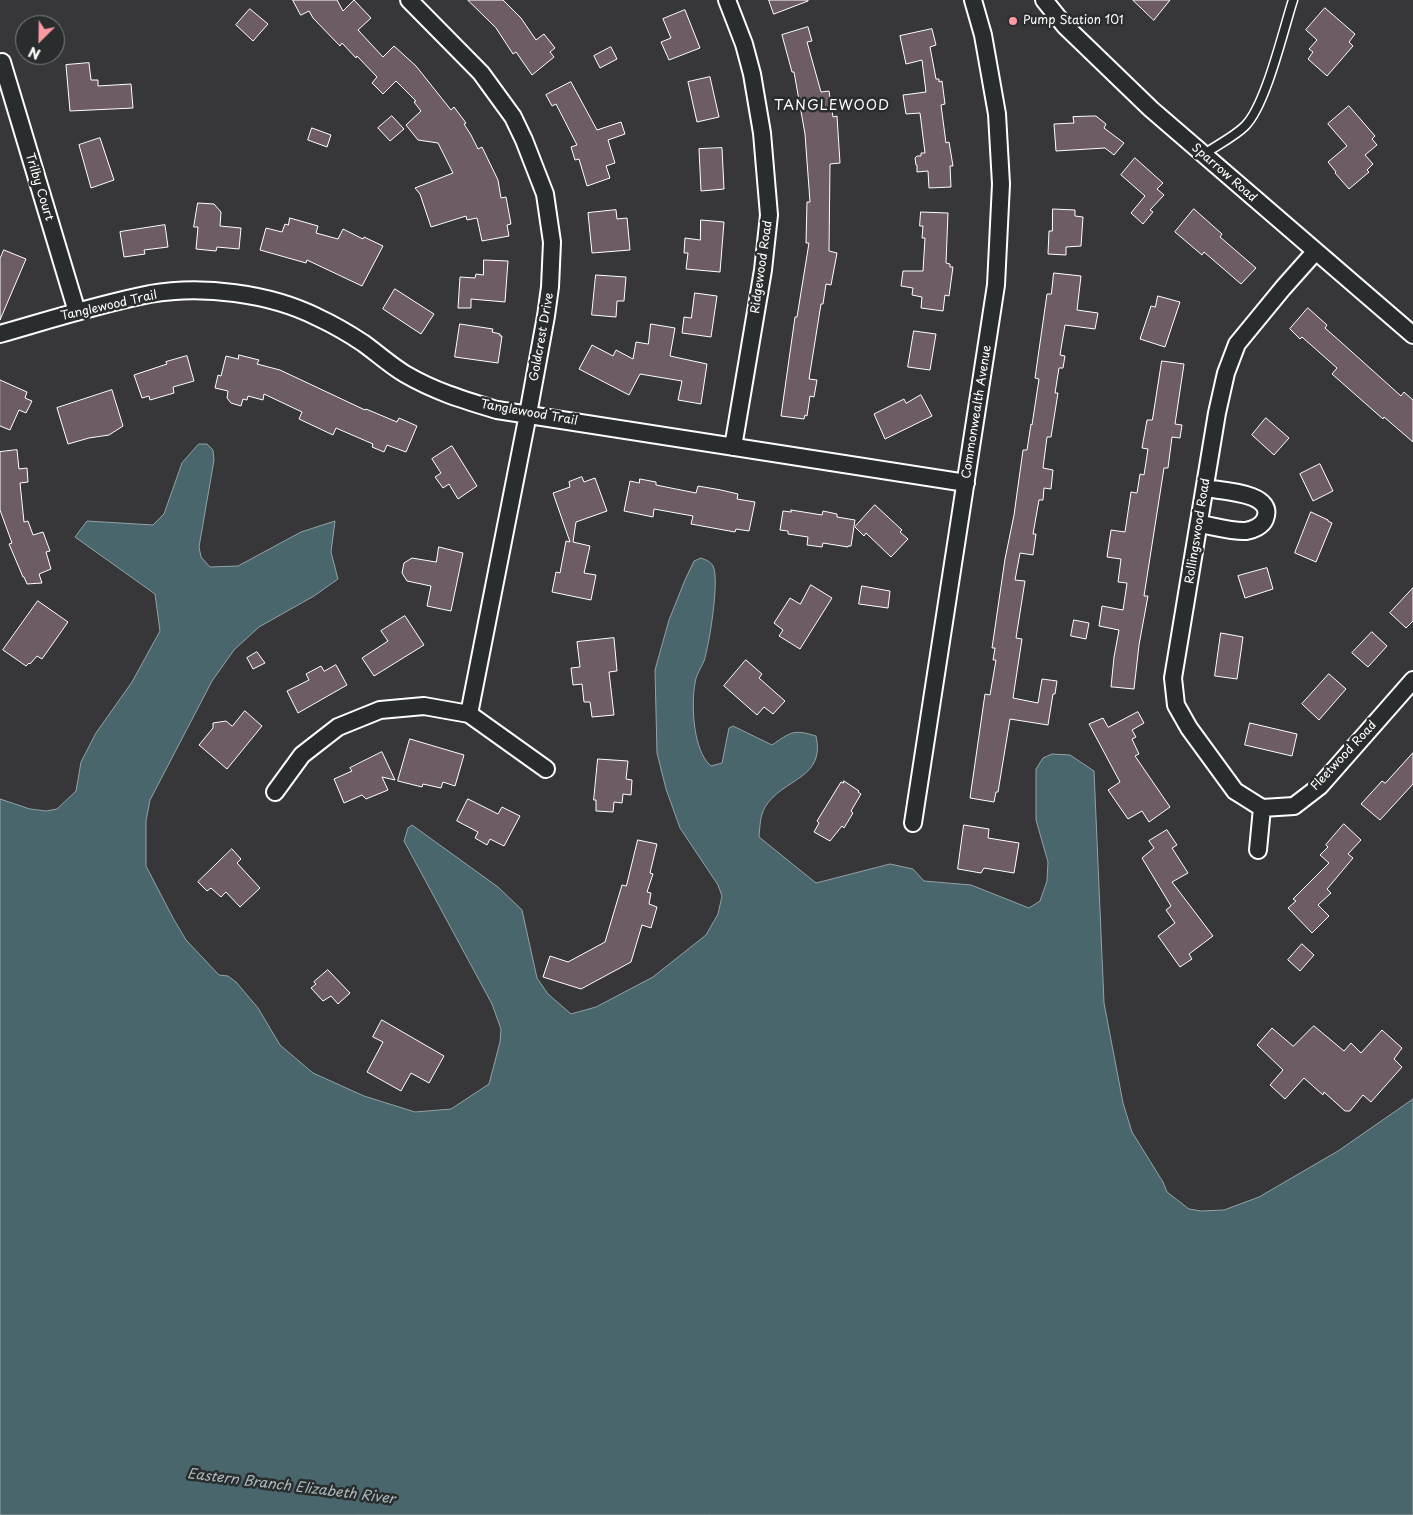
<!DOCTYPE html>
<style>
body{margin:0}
#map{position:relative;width:1413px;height:1515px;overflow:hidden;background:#373639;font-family:"Playpen Sans",sans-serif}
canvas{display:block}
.north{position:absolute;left:15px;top:15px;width:50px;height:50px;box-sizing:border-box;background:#2a2d2e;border:1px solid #7f8182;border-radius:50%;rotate:203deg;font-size:14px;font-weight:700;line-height:20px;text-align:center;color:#fff}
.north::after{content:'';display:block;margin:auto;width:18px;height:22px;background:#ff9aa2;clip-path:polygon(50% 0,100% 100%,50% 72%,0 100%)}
</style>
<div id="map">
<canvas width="1413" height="1515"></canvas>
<div class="north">N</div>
</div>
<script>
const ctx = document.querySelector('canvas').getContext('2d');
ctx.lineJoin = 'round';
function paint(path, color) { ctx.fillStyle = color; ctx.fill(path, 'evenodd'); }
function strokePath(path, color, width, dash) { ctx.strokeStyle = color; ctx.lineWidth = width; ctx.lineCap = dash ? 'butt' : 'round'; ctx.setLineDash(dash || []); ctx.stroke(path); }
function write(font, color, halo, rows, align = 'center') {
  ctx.font = font + ' "Playpen Sans",sans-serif'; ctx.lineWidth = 5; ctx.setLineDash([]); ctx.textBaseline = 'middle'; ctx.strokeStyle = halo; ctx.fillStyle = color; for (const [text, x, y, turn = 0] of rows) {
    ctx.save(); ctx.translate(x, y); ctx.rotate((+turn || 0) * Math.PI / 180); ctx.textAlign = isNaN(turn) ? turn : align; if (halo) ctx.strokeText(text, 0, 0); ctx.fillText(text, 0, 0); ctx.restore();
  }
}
const water = new Path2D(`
 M199 444H207L213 450 214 460 199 547 201 557 210 567 238 566 301 532 335 521 331 552 338 579 314 596 259 627 234 650 212 681 150 800 146 821V866L173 918 186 940 219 975 228 976 236 982 258 1008 280 1045 313 1073 364 1096 415 1112 451 1109 489 1084 500 1042 501 1029 492 1004 404 841 408 828 412 825 498 887 522 910 537 978 548 994 571 1014 596 1007 653 977 706 935 718 914 722 896 718 885 680 828 666 789 657 753 655 670 669 620 685 580 694 561 701 558C706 560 710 561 713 566 720 579 709 646 704 661 701 668 696 675 695 683 691 705 693 751 711 766L722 763 729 728 733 726 772 745C791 732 793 729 816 736 826 779 783 778 765 807 760 816 760 826 759 837L816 883 890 864 913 869 924 881 971 885 1029 908 1040 901 1047 881 1048 862 1036 820V769L1043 758 1052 754 1070 755 1094 771 1104 1003 1123 1103 1132 1132 1163 1182 1167 1192 1189 1209 1201 1211 1224 1210 1259 1197 1338 1151 1413 1099V1515H0V799L30 809 46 811 57 809 76 791 81 762 96 733 132 682 160 631 155 594 75 537 87 521 153 525 164 514 182 463Z`);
paint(water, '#49666c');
strokePath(water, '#92a3a7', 1);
const building = new Path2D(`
 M293 0H337L343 11 354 0 371 18 358 30 383 57 394 46 416 66 451 110 454 107 466 123 464 124 471 135 478 149 482 147 498 180 501 198 506 197 511 224 507 225 509 236 482 241 477 218 467 220 466 216 431 227 420 194 415 188 453 173 438 143 418 140 406 125 421 111 414 102 416 101 396 81 383 94 372 83 377 77 357 56 356 58 342 43 340 46 313 18 309 11 301 15Z
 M468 0H503L521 18 536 40 544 34 555 48 550 52 554 57 532 75 516 52 513 54 496 28Z
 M769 0H808V1L774 14Z
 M1133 0H1170L1154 20Z
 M1325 8 1355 34 1349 42 1353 46 1327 76 1308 59 1313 52 1309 49 1317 40 1306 30Z
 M250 9 268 24 253 41 236 25Z
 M685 10 700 48 669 60 661 42 671 38 663 19Z
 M808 27 812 41 807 42 821 92 829 91 833 117 837 116 840 163 830 164 829 251 837 253 831 285 826 284 823 304H821L809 379 817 380 814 397 810 396 807 416 805 415 804 419 781 416 795 317H797L809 243H806L807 202H810L805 134 794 72H792L782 35Z
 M932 29 936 45 930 47 936 79H939V82L942 81 945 104 941 105 946 143 949 142 953 166H950L951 187 929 188 928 171 917 172V165H916L915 158 917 156H921V153H925L920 113 906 114 903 95 926 92 922 60 906 64 900 36Z
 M611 47 617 59 600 68 594 56Z
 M89 63 91 80H98V86L131 84 133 108 70 111 66 65Z
 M710 77 719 117 697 122 688 82Z
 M571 82 597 130 621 122 625 134 608 140 615 163 606 166 610 178 587 186 579 159 575 160 571 147 577 145 556 104 552 106 546 95Z
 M1349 106 1375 136 1372 139 1377 145 1365 155 1373 164 1367 170 1369 172 1349 189 1335 173 1336 172 1328 162 1347 146 1328 124Z
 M392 116 404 129 390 141 378 128Z
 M1093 116H1096L1106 124 1104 128 1124 143 1114 155 1105 148 1056 151 1054 124 1074 123 1073 117Z
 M312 128 331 135 327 147 308 140Z
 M100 138 114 180 91 188 79 145Z
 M722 148 724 189 701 191 699 149Z
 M1135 158 1163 183 1157 189 1164 195 1150 210 1153 212 1143 224 1131 213 1145 196 1121 175Z
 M198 203 214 204 221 212 220 226 241 228 239 249 217 247 216 251 196 249 198 227H194Z
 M1053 209 1075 210V216L1083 217 1081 246 1066 247V255L1048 254 1049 231H1052Z
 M1194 209 1222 234 1220 237 1256 268 1241 284 1204 252 1202 255 1175 232Z
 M616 210 617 219 627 218 630 250 592 253 588 213Z
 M921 212 948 213 946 263 950 264V267H953L949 296 945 295 943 311 921 308 922 297 912 295 913 288 901 286 903 271H923L925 238H922L923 226H920Z
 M290 218 318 226 316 233 338 239 343 229 363 239 364 237 383 246 362 286 307 260 306 263 260 250 266 228 282 232 285 224 288 225Z
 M701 220 724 222 720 272 686 269 688 253H684L685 238 700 240Z
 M165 225 168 247 144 250 145 254 124 257 120 232Z
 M4 250 26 259 0 320V259Z
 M484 260 508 261 505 302 471 299V308H458L460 277 475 278 476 274 483 275Z
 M1054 273 1081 276 1077 310 1098 313 1095 329 1065 325 1060 355 1065 356 1063 368H1059L1055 393H1058L1051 437H1047L1043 468 1053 470 1051 489 1044 488 1043 500H1039L1033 534H1036L1033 555 1020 553 1015 580 1025 581 1016 638 1022 639 1013 698 1038 703 1042 679 1057 681 1055 694H1053L1048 725 1010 719 998 792H996L994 802 970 798 985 694 990 695 996 660H993L995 648H992L1005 559 1014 515 1023 450H1027L1031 424 1032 425 1039 379 1035 378 1047 294H1051Z
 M596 275 626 277 624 301H617L616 317 592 315Z
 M395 289 434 314 421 334 383 309Z
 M695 293 717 296 711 337 682 333 684 317 691 318Z
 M1158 296 1180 302 1165 347 1140 339 1151 306 1155 307Z
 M1308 308 1327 325 1325 328 1342 343 1401 396 1404 392 1413 400V442L1384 417 1383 419 1332 374 1337 368 1302 337 1300 339 1290 329Z
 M460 324 493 329 492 332 500 334V336H502L498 363 455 357Z
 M651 324 675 328 670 356 707 364 701 404 678 400 682 381 640 374 629 395 579 369 592 345 613 356 616 350 633 359 636 342 648 344Z
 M914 331 936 334 930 370 908 367Z
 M239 355 259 360 257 364 280 370 365 410 366 409 397 422 399 418 417 426 406 452 387 445 384 452 372 447 373 444 336 428 333 435 299 419 302 412 264 394 263 400 248 396 247 400 243 399 241 406 231 403 227 398 228 391 215 388 218 375 221 376 226 356 238 359Z
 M187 356 194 381 173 387 174 393 150 400 149 396 142 398 134 375 167 364 166 362Z
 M1162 361 1184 364 1175 424 1182 425 1180 438 1172 437 1168 468H1164L1144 596H1148L1139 645 1134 689 1113 687H1111L1114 657 1119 630 1099 626 1102 606 1123 610 1127 583 1118 582 1121 559 1107 557 1111 530 1125 532 1131 492 1137 493 1140 474 1144 475 1148 449 1142 448 1147 420H1152Z
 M0 380 27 392 25 398 32 401 26 413 19 410 10 430 0 426Z
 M112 390 123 426 109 435 89 438 68 444 57 408Z
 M921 395 932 416 885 439 874 414 904 399 906 403Z
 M1266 418 1289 438 1274 455 1252 435Z
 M452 446 477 486 458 499 449 484 443 488 435 477 441 473 432 459Z
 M17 450 19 469 27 468 28 482 20 483 24 522 28 521 33 535 43 532 50 551 46 552 51 569 39 574 42 583 27 584 24 577H23L9 544 12 543 0 510V452Z
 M1320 464 1333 491 1313 501 1300 474Z
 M582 477 584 482 595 478 607 511 576 522 573 542 590 546 584 573 596 575 591 600 552 592 556 572 560 573 566 541 570 542 553 493 570 487 569 482Z
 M640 479 656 482V485L696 493 698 486 721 490 738 494 737 499 755 502 749 531 736 529 735 532 691 524 693 516 654 509 653 517 624 511 630 481 639 483Z
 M875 505 902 530 900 532 908 539 891 557 866 533 864 536 855 527Z
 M791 510 822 515 823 511 837 514V517L855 520 851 546H848V547L823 543 822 547 807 545 808 537 788 534V531L780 530 783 511 791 512Z
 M1311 512 1328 520V521L1332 523 1316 562 1295 553Z
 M439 547 463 553 451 611 427 606 431 586 407 581 402 573 404 563 412 558 436 562Z
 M1267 568 1273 589 1245 598 1238 576Z
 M811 585 832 598 800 649 779 636 783 630 774 623 790 598 800 604Z
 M862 586 890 591 888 608 859 604Z
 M1413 588V621L1406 628 1390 613Z
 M38 601 68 622 42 659 37 656 30 664 29 663 26 666 3 650Z
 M405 616 424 645 374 676 362 658 388 641 381 631Z
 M1074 620 1089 623 1086 639 1071 636Z
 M1372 632 1387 646 1368 667 1352 653Z
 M1221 633 1243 637 1237 679 1215 676Z
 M614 638 617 671 609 672 614 715 592 717 590 702H584L582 684 573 685 571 668 580 667 577 642Z
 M257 652 265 663 253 669 247 658Z
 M746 660 762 674 759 678 785 701 773 714 764 707 757 715 724 686Z
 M336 665 347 685 298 713 287 691 309 680 306 674 321 666 324 671Z
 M1329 674 1346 689 1319 720 1302 704Z
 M245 711 262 726 227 769 199 745 213 728V723L226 721 232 726Z
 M1138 712 1144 723 1132 730 1136 737 1132 739 1139 754 1135 756 1170 807 1149 822 1142 811 1128 819 1108 790 1120 782 1089 724 1103 718 1108 727Z
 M1250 723 1297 734 1292 756 1245 745Z
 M410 739 464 755 455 786 443 782 441 788 423 784 422 787 398 781Z
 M382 752 395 780 382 777 388 790 366 799 362 795 344 803 334 779 352 771 350 768Z
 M1413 753V784L1380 820 1361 804 1382 781 1385 783Z
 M598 759 628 761 626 779 632 780 631 795 623 794 622 803 614 802 613 812 596 811V800H594Z
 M844 781 859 791 858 792 861 794 851 811 853 813 844 828 842 826 830 841 814 832 819 823 817 821 841 782 843 783Z
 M468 799 498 814 502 807 520 816 504 846 490 839 487 845 475 838 478 832 457 821Z
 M1344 824 1361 840 1348 854 1353 858 1327 889 1331 893 1318 905 1329 916 1312 933 1288 908 1296 901 1293 899 1329 863 1320 855 1328 847 1326 845Z
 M964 825 989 829 988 838 1019 843 1014 873 984 868 981 873 958 869Z
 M1167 830 1177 845 1172 848 1188 873 1172 882 1213 936 1189 954 1192 959 1180 967 1158 936 1175 923 1166 910 1171 906 1142 858 1154 848 1149 841Z
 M638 840 657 844 650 873 653 874 647 892 651 893 649 904 657 907 651 928 642 925 631 962 581 989 543 977 550 956 568 962 605 942 622 885 626 886Z
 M232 849 241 859 237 863 260 888 240 907 226 892 221 897 211 888 207 891 198 882Z
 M1302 944 1314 955 1300 971 1288 960Z
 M328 970 350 993 338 1004 331 996 323 1001 311 988 316 984 314 982Z
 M382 1020 444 1056 429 1083 411 1073 401 1091 367 1072 383 1042 373 1037Z
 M1314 1026 1344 1051 1351 1043 1361 1053 1382 1030 1402 1048 1394 1059 1402 1067 1371 1102 1363 1095 1350 1111H1345L1324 1092 1323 1095 1304 1078 1285 1099 1270 1085 1283 1070 1257 1045 1272 1028 1293 1046Z`);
paint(building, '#6d5c64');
strokePath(building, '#fff', 1);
const lane = new Path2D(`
 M1203 155C1215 146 1234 137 1245 126 1266 105 1283 31 1293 0`);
const street = new Path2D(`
 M409 0 481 73 513 117 524 140 545 194 552 242 550 287 546 316 528 414 469 714
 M727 0 744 44 752 74 762 133 769 215 763 270 733 447
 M1044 0 1065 26 1151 109 1413 335
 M2 62 77 312
 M0 334C49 320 99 304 150 294 202 285 269 293 317 317 332 324 348 333 363 343 377 353 390 365 405 374 436 392 464 400 497 410L966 483
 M1200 524C1212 526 1234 532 1246 531 1253 530 1262 526 1265 519 1276 492 1220 491 1205 488
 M275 792 302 755 338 727 380 710 424 706 469 714 546 769
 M1262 808 1235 791 1189 728 1176 705 1173 678 1217 413 1226 373 1237 344 1283 288 1315 252
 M1262 808 1294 806 1320 786 1413 680
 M913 823 996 285 1001 184 997 114 983 35 973 0
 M1258 850 1262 808`);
strokePath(lane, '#fff', 11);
strokePath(street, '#fff', 20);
strokePath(lane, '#2a2d2e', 8);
strokePath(street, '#2a2d2e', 16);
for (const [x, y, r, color] of [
 [1013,21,5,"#ff9aa2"]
]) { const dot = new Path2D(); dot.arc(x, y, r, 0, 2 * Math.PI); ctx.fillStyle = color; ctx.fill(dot); strokePath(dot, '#2a2d2e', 2); }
write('12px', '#fff', '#2a2d2e', [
 ["Pump Station 101",1023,21]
], 'left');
write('12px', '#fff', '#2a2d2e', [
 ["Sparrow Road",1224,173,41],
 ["Trilby Court",39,187,73],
 ["Ridgewood Road",762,267,-82],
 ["Tanglewood Trail",109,306,-13],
 ["Goldcrest Drive",542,337,-80],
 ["Commonwealth Avenue",977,412,-81],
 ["Tanglewood Trail",529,413,10],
 ["Rollingswood Road",1198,531,-81],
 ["Fleetwood Road",1344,756,-47]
]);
ctx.letterSpacing = '1px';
write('14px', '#fff', '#2a2d2e', [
 ["TANGLEWOOD",832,106]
]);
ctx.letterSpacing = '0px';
write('italic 14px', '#adbabd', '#2a2d2e', [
 ["Eastern Branch Elizabeth River",291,1487,7]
]);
</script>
